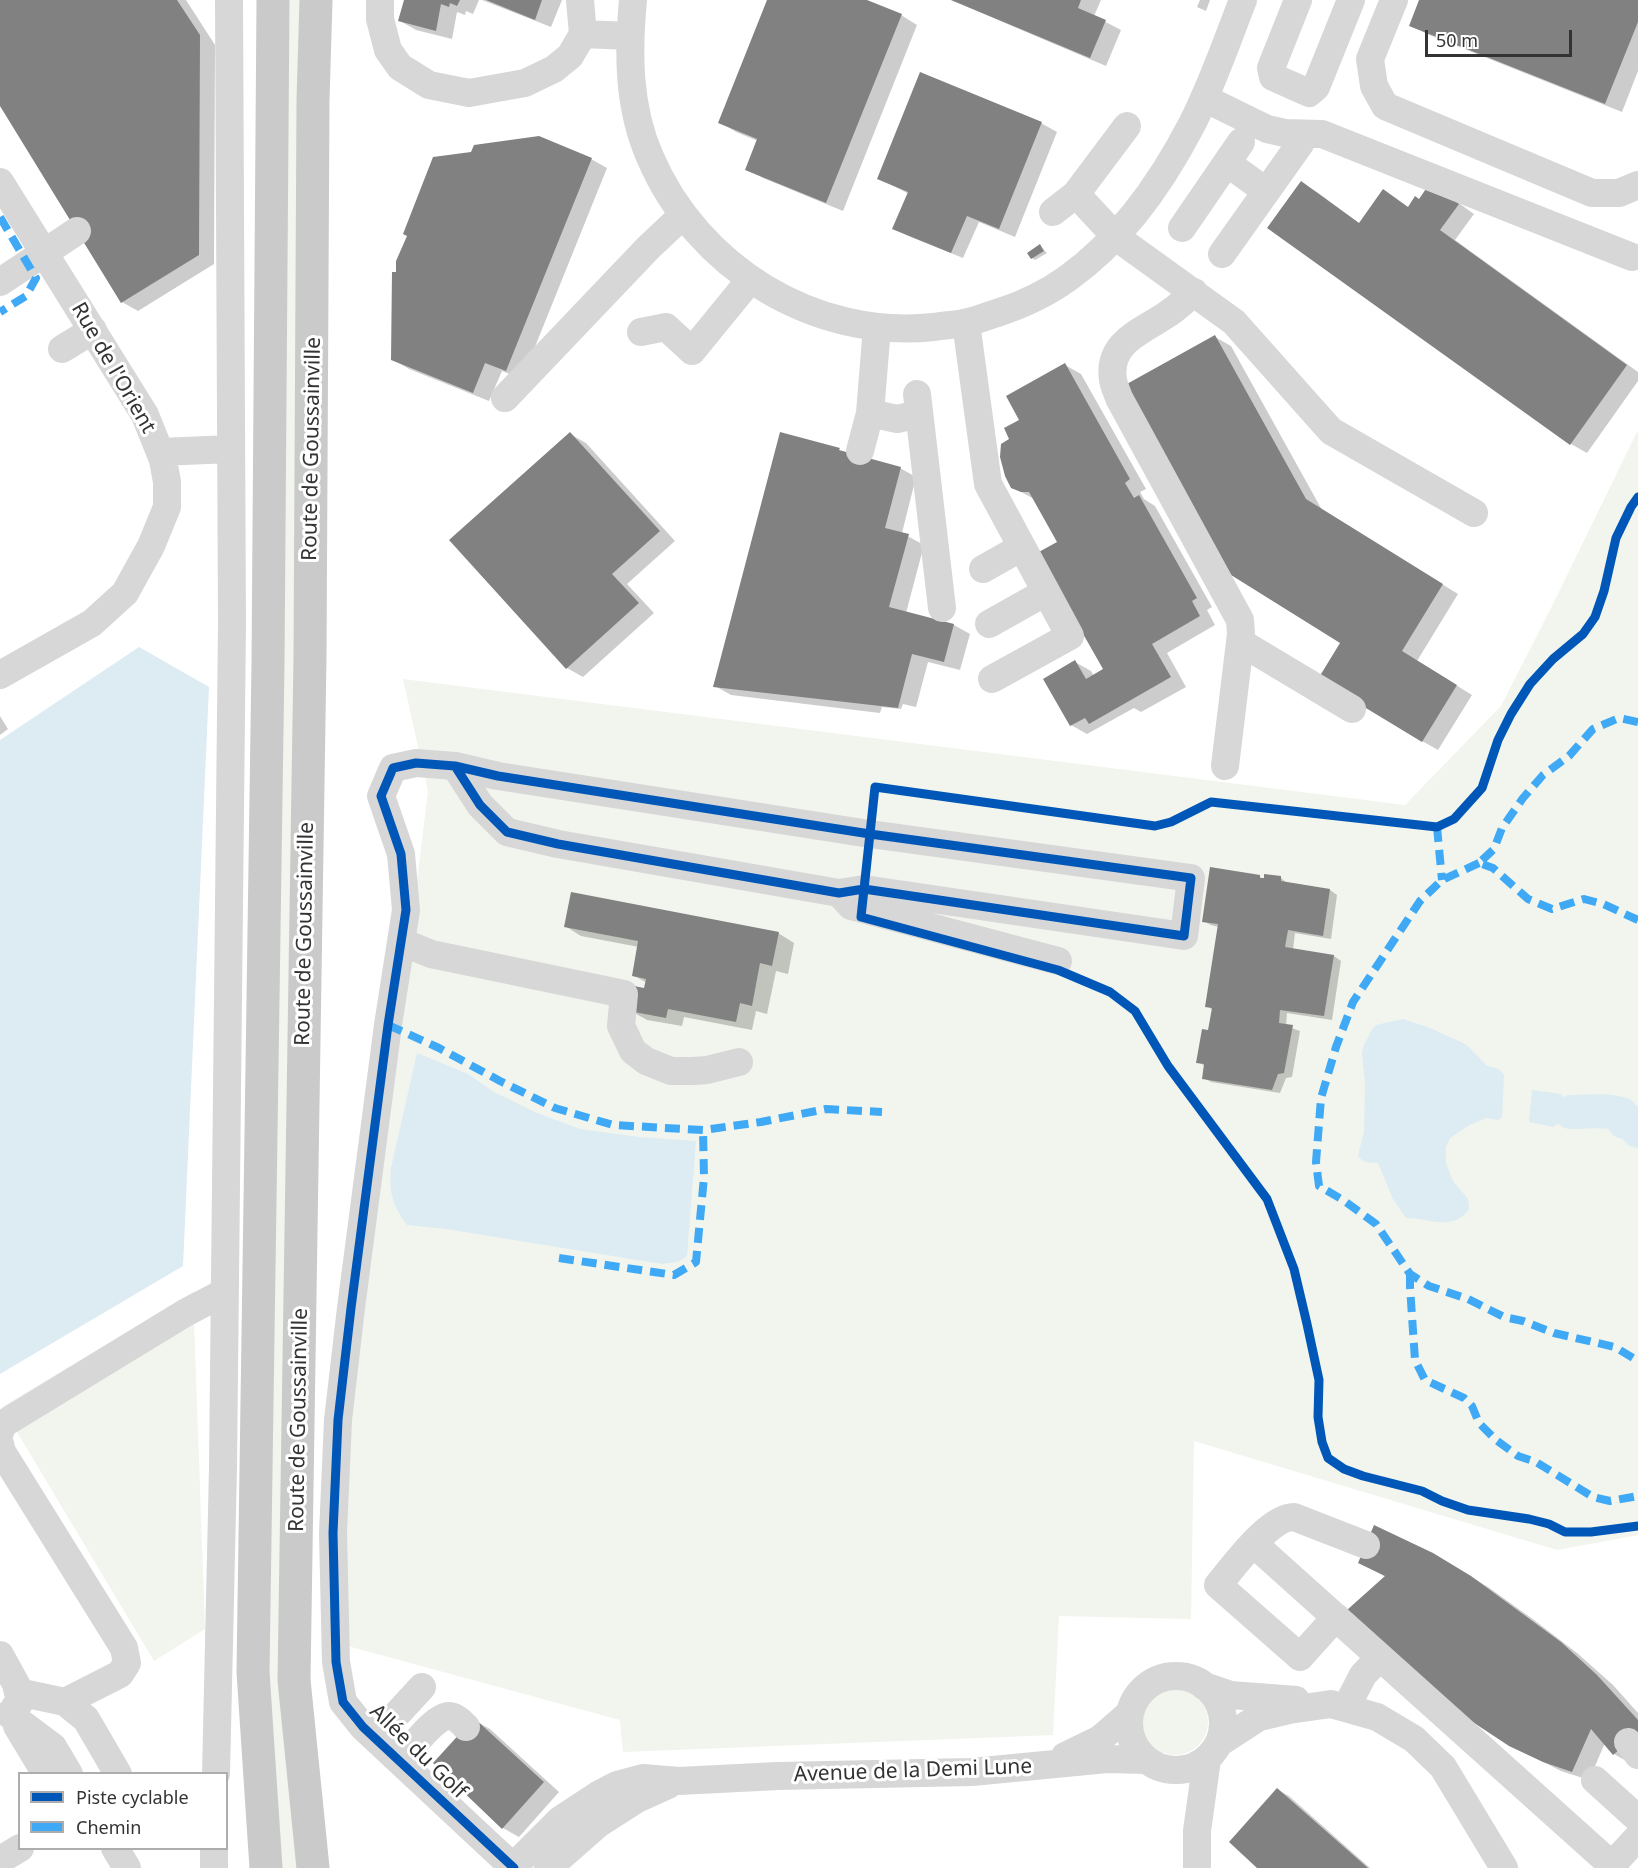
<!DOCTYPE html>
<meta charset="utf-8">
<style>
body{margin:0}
#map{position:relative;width:1638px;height:1868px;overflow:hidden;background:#fff;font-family:"Noto Sans",sans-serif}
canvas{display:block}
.legend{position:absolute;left:18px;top:1772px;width:210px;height:78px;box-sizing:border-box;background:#fff;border:2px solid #adadad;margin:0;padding:8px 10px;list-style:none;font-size:18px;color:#333}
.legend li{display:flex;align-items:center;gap:12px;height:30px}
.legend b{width:30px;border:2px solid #adadad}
.scale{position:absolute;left:1425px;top:30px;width:147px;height:27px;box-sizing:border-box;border:3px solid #333;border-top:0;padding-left:8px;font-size:18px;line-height:21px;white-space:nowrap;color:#333;-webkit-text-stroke:4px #fff;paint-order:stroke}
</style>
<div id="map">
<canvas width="1638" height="1868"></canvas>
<ul class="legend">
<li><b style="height:8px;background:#0057b8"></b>Piste cyclable</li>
<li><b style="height:8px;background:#3fa9f5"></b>Chemin</li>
</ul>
<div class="scale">50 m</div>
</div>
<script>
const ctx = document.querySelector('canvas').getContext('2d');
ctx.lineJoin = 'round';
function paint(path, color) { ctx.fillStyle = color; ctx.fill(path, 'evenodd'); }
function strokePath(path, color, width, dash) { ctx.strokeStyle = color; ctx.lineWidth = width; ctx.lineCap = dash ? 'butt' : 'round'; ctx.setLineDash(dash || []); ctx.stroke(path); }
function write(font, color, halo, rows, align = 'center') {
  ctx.font = font + ' "Noto Sans",sans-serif'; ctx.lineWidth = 6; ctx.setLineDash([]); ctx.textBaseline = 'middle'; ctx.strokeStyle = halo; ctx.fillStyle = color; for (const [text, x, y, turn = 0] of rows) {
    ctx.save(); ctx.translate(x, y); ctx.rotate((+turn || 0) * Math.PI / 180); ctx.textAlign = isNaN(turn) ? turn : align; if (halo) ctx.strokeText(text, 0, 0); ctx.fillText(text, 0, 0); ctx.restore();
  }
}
paint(new Path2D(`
 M282 0H306L305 1868H276L264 1704Z
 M1638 430V1535L1557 1550 1194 1441 1191 1619 1059 1616 1053 1735 623 1752 620 1720 344 1645 342 1495 428 791 403 679 1405 805 1501 706 1551 608Z
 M193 1292 205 1629 154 1661 2 1407Z
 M1142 1722a33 33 0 1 1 66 0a33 33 0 1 1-66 0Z`), '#f1f5ed');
paint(new Path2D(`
 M139 647 209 687 183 1266 0 1374V740Z
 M1403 1019 1430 1028 1463 1043 1469 1047 1487 1066 1499 1069 1504 1075 1502 1117 1498 1120 1486 1118 1468 1126 1450 1138 1446 1147V1163L1453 1181 1468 1199 1469 1209C1453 1232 1429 1218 1406 1218L1393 1199 1378 1163C1369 1162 1364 1164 1358 1156L1364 1131 1365 1084 1362 1055 1363 1047 1371 1031 1376 1025Z
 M417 1053 468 1074 494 1092 537 1113 580 1129 639 1137 696 1141 687 1256 678 1262 662 1264 446 1229 407 1225C392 1205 389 1192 391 1168Z
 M1532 1090 1561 1094 1565 1104 1571 1109 1570 1115 1553 1127 1529 1122Z`), '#ddebf3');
paint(new Path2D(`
 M0 0H186L215 45 214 264 138 311 122 302 0 103Z
 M405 0H479L473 14 466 11 465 15 457 12 452 39 416 30 400 21Z
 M482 0H562L551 27Z
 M769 0H863L901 15 917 25 843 211 763 178 747 169 758 141 736 132 720 122Z
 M951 0H1101L1094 16 1121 30 1106 66Z
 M1200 0H1210L1206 11 1197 7Z
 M1421 0H1638V71L1622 112 1427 34 1411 25Z
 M1041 123 1057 132 1015 237 979 222 963 258 906 235 894 228 909 194 878 178Z
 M591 159 607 168 522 379 502 371 489 401 409 369 392 359 398 273 408 236Z
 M1301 183 1317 192 1360 224 1409 208 1420 200 1446 194 1474 214 1455 240 1638 372V381L1587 453 1571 444 1269 227Z
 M1040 246 1047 253 1035 260 1032 258Z
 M1215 337 1231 346 1322 510 1458 594 1417 661 1472 695 1438 750 1422 741 1342 642Z
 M1065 365 1081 374 1146 489 1140 492 1144 499 1155 506 1212 607 1207 610 1215 625 1167 653 1186 687 1141 712 1134 708 1087 734 1071 725 1075 662 1091 671 1094 676 1106 670 1059 542 1034 499 1012 487V440L1021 420Z
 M570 434 586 443 675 541 627 584 654 613 583 677 567 668Z
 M900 468 916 477 902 533 924 545 906 613 954 625 970 634 960 670 928 662 916 707 903 704 901 709 882 707 880 713 731 695 715 686Z
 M0 716 8 729 0 735Z
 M1260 877 1265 880 1281 878 1288 884 1330 890 1337 895 1331 939 1295 933 1293 949 1334 956 1341 961 1332 1020 1287 1013 1286 1026 1300 1031 1292 1077 1286 1078 1280 1093 1211 1082 1204 1078 1205 1066 1198 1062 1209 1031 1213 1010 1207 1006 1219 927 1211 925 1203 921Z
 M565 926 778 933 794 943 788 974 776 971 767 1014 756 1011 752 1030 684 1017 682 1026 647 1020 631 1011 645 990 647 983 633 975 639 947 581 936Z
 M1433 1554 1488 1587 1534 1620 1577 1653 1613 1685 1638 1713V1756L1630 1763 1614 1754 1605 1743 1589 1780 1561 1771 1510 1745 1386 1577 1360 1563Z
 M474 1720 490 1729 559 1792 519 1837 503 1828 435 1763Z
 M1278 1790 1289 1796 1370 1868H1260Z`), '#0003');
strokePath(new Path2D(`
 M1571 1112C1588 1112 1605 1109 1621 1114L1624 1122H1632L1638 1131`), '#ddebf3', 34);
paint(new Path2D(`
 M0 0H177L200 35 199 255 121 303 0 106Z
 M404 0H460L457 6 450 3 449 7 441 4 436 31 398 21Z
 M486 0H542L535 20Z
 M767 0H867L902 14 826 203 745 170 757 139 718 123Z
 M951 0H1081L1078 8 1106 20 1090 58Z
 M1419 0H1638V22L1605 104 1409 26Z
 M920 72 1042 122 999 229 967 216 951 253 892 229 908 192 877 179Z
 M539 136 592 158 506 371 485 363 473 393 391 360 392 272H396V261L407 236 403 234 433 157 471 152 474 145Z
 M1301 181 1359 223 1383 189 1408 207 1415 196 1419 199 1430 183 1459 204 1440 230 1627 365 1570 445 1267 228Z
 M1040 244 1044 251 1031 259 1027 253Z
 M1215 335 1306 499 1443 584 1402 651 1457 685 1422 742 1318 679 1340 643 1231 575 1125 385Z
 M1065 363 1130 479 1125 483 1134 498 1139 495 1197 598 1192 601 1200 616 1152 644 1171 677 1089 724 1085 718 1070 726 1043 679 1075 660 1086 679 1103 669 1037 553 1057 542 1029 492H1021L1011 488 1005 476 1000 457 1001 444 1009 439 1004 428 1019 420 1006 396Z
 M570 432 660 531 612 574 639 603 566 669 449 540Z
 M780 432 840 448 839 450 901 467 885 528 909 534 889 607 954 624 944 662 912 654 898 708 713 687Z
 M1210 867 1260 875V878H1264V874L1281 876V881L1330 889 1323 936 1288 930 1285 947 1334 955 1324 1016 1280 1010 1279 1023 1293 1025 1284 1073 1278 1074 1272 1090 1202 1079 1204 1064 1196 1063 1202 1029 1208 1030 1212 1008 1205 1007 1218 924 1202 922Z
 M571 892 779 932 772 966 760 963 752 1006 740 1003 736 1022 668 1009 666 1018 629 1011 634 986 644 988 646 979 632 976 638 941 564 927Z
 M1374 1525 1433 1553 1471 1576 1561 1642 1597 1675 1638 1720V1733L1613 1755 1591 1729 1572 1772 1543 1762 1509 1746 1453 1709 1347 1610 1385 1576 1358 1563Z
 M474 1718 544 1782 502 1829 433 1763Z
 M1277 1788 1368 1868H1257L1229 1842Z`), '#818181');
strokePath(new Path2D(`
 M380 0V19L388 50 400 67 429 85 469 93 525 83 554 69 570 56 583 34
 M580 0 583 34 630 36
 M633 0C628 53 628 107 650 157 697 267 814 340 934 327 945 325 957 325 968 322 978 320 987 316 997 313 1022 305 1046 294 1068 278 1121 240 1162 182 1192 124 1212 85 1227 41 1243 0
 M1298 0 1271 68 1273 77 1309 93 1316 87 1351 0
 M1394 0 1370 59 1374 86 1385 106 1592 193H1619L1638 185
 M1204 98 1267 129 1285 133 1322 134 1632 257
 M1227 163 1266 191
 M0 182 145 415 163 460 167 482V507L151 546 125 593 92 623 0 675
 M1076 194 1127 126
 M1053 212 1076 194 1116 237 1234 322 1331 431 1474 513
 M1182 228 1241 142
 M1222 254 1300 144 1302 134
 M0 282 77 231
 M1194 292C1186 299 1178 307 1169 313 1144 331 1107 341 1113 380 1114 386 1117 392 1119 398L1240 620 1241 634 1225 766
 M966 323 988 484 1070 636 992 679
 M641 332 666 327 692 351 750 280
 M62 349 93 330
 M917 394 942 608
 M505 398 648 248 683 215
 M870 413 897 419 919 414
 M860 451 870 413 877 327
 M160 452 231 449
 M983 569 1022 547
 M989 624 1046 592
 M1240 642 1352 709
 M455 766 480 805 507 832 558 844 839 893 864 889 1184 936 1191 878 870 834 498 776 455 766 416 763 393 768 381 796 401 854 406 910 388 1025 351 1308 338 1420 333 1533 336 1662 343 1702 363 1727 514 1868
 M839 893 851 906 1058 961
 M402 942 431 954 624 994 621 1026 633 1051 646 1061 671 1071H693L707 1070 739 1062
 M0 1432 3 1424 185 1313 225 1292
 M0 1444 2 1452 124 1648 127 1663 120 1674 65 1702
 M1254 1544 1615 1868
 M1336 1617 1300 1657 1218 1585C1234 1566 1269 1517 1294 1517L1366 1545
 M0 1655 16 1684 20 1702 15 1707
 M1129 1723a47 47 0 1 1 94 0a47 47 0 1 1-94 0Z
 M1204 1686 1231 1695 1296 1700
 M18 1692 65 1702 86 1719 118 1774
 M1346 1708 1363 1675 1380 1657
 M9 1714 53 1747 69 1774
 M17 1726 46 1774
 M375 1738 422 1687
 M1628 1742 1638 1755
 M1219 1743 1259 1717 1289 1710 1331 1704 1377 1717 1414 1739 1443 1767 1504 1868
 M1065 1756 1100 1739 1130 1713
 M400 1761C410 1750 436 1714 450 1716 457 1717 462 1723 466 1727
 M216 1774 223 1467 232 622 229 0
 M1595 1780 1638 1819
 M115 1848 127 1868
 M0 1860 20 1848
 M1612 1865 1638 1837
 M214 1868V1848
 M512 1868 560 1820 598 1795 617 1785 643 1778 679 1781 778 1776 972 1772 1107 1759 1146 1760
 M548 1868 598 1824 637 1799 668 1785
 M1197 1868V1831L1207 1759`), '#d7d7d7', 28);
strokePath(new Path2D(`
 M266 1868 253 1672 268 662 273 0
 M313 1868 294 1680 310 656 313 100 316 0`), '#cacaca', 33);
strokePath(new Path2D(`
 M0 217 36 278 26 296 0 312
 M1638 722 1619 718 1593 729 1569 756 1543 775 1523 798 1502 828 1494 849 1479 863 1493 868 1528 899 1552 909 1584 899 1603 904 1638 920
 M1437 827 1442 880
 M1479 863 1442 880 1420 901 1353 1002 1336 1047 1321 1098 1316 1162 1319 1186 1343 1200 1376 1224 1410 1274 1429 1286 1468 1299 1504 1317 1523 1321 1554 1333 1615 1347 1638 1361
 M388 1025 439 1048 500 1081 555 1108 613 1125 703 1130 761 1122 826 1109 882 1112
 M559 1258 674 1275 696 1262 704 1177 703 1130
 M1410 1274V1287L1415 1360 1425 1380 1464 1398 1472 1406 1479 1423 1496 1440 1518 1456 1536 1462 1593 1497 1610 1501 1638 1496`), '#3fa9f5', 8, [15, 8]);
strokePath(new Path2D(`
 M1638 497 1631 507 1616 538 1604 591 1595 617 1583 634 1553 659 1530 684 1511 714 1498 740 1482 788 1454 819 1437 827 1211 802 1171 822 1155 826 875 787 861 917 1058 970 1110 992 1135 1011 1168 1066 1267 1199 1294 1269 1307 1324 1319 1380 1318 1417 1322 1442 1328 1458 1344 1469 1363 1476 1422 1491 1442 1501 1468 1510 1529 1519 1549 1524 1565 1532H1591L1638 1526
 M455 766 480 805 507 832 558 844 839 893 864 889 1184 936 1191 878 870 834 498 776 455 766 416 763 393 768 381 796 401 854 406 910 388 1025 351 1308 338 1420 333 1533 336 1662 343 1702 363 1727 514 1868`), '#0057b8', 9);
write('21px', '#333', '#fff', [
 ["Rue de l'Orient",113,368,60],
 ["Route de Goussainville",312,449,-89],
 ["Route de Goussainville",305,934,-89],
 ["Route de Goussainville",299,1420,-89],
 ["Allée du Golf",418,1752,44],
 ["Avenue de la Demi Lune",913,1771,-2]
]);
</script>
